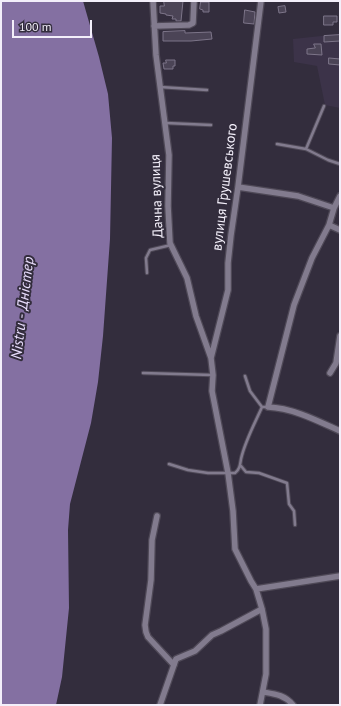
<!DOCTYPE html>
<meta charset="utf-8">
<style>
body{margin:0}
#map{position:relative;width:341px;height:706px;overflow:hidden;background:#332d3d;font-family:"PT Sans",sans-serif}
canvas{display:block}
.frame{position:absolute;inset:0;border:2px solid #f3effa;pointer-events:none}
.scale{position:absolute;left:12px;top:20px;width:80px;height:18px;box-sizing:border-box;border:2px solid #f3effa;border-top:0;padding-left:5px;font-size:12px;line-height:14px;white-space:nowrap;color:#f3effa;-webkit-text-stroke:3px #332d3d;paint-order:stroke}
</style>
<div id="map">
<canvas width="341" height="706"></canvas>
<div class="frame"></div>
<div class="scale">100 m</div>
</div>
<script>
const ctx = document.querySelector('canvas').getContext('2d');
ctx.lineJoin = 'round';
function paint(path, color) { ctx.fillStyle = color; ctx.fill(path, 'evenodd'); }
function strokePath(path, color, width, dash) { ctx.strokeStyle = color; ctx.lineWidth = width; ctx.lineCap = dash ? 'butt' : 'round'; ctx.setLineDash(dash || []); ctx.stroke(path); }
function write(font, color, halo, rows, align = 'center') {
  ctx.font = font + ' "PT Sans",sans-serif'; ctx.lineWidth = 4; ctx.setLineDash([]); ctx.textBaseline = 'middle'; ctx.strokeStyle = halo; ctx.fillStyle = color; for (const [text, x, y, turn = 0] of rows) {
    ctx.save(); ctx.translate(x, y); ctx.rotate((+turn || 0) * Math.PI / 180); ctx.textAlign = isNaN(turn) ? turn : align; if (halo) ctx.strokeText(text, 0, 0); ctx.fillText(text, 0, 0); ctx.restore();
  }
}
paint(new Path2D(`
 M340 34V108L325 105 317 66 294 62 293 39Z`), '#3c3349');
paint(new Path2D(`
 M1 1H83L99 57 108 94 112 138 110 239 103 336 98 382 91 423 70 504 68 530 69 608 62 677 56 705H1Z`), '#8470a2');
const building = new Path2D(`
 M164 1H183L181 21H176V19H172L173 16 166 15V14L160 13V6H164Z
 M201 2H209V12H203V10L200 9Z
 M285 6 286 12 279 13 278 7Z
 M245 10 255 12 254 24 244 23Z
 M324 16H337V22H333V25H324Z
 M185 31V33L211 32 212 39 191 41H163V32Z
 M340 35V41L324 42V36Z
 M314 44H321L322 55 307 54V49L315 48Z
 M329 58 340 59V65L329 64Z
 M166 60H175V66H173V69H164L163 63H166Z`);
paint(building, '#4b4456');
strokePath(building, '#7d7589', 1);
const service = new Path2D(`
 M160 87 207 90
 M166 123 211 125
 M277 144 306 149 328 160 340 164
 M306 149 324 106
 M147 273 146 258 150 250 171 245
 M143 373 212 375
 M245 376 250 391 262 407H268
 M169 464 188 470 208 473H235C240 469 240 465 241 459 245 441 255 423 262 407
 M241 466 246 472 259 473 287 483 289 504 294 511 295 525`);
const minor = new Path2D(`
 M153 1 156 55 169 155 168 206 170 243 187 278 196 316 211 358
 M154 26 189 25 193 23 194 1
 M238 187 298 196 334 208
 M340 196 334 208 329 225 312 258 294 305 268 407C293 408 318 421 340 431
 M329 225 340 230
 M330 373 336 363 340 336
 M157 516 152 540 151 580 145 625 146 632 148 637 174 665
 M256 589 340 576
 M263 692C275 694 285 695 293 705
 M160 705 176 659 195 651 212 635 221 631 262 609
 M260 705 266 674V629L262 609 256 589 251 581 235 549 233 511 228 473 212 391 213 375 211 358 228 290V263L231 235 238 187 261 1`);
strokePath(service, '#4f4957', 4.5);
strokePath(minor, '#4f4957', 8);
strokePath(service, '#827b8e', 2.5);
strokePath(minor, '#827b8e', 5.5);
write('14px', '#f3effa', '#332d3d', [
 ["вулиця Грушевського",225,187,-83],
 ["Дачна вулиця",157,196,-92]
]);
write('italic 15px', '#e9defd', '#332d3d', [
 ["Nistru - Дністер",23,308,-83]
]);
</script>
